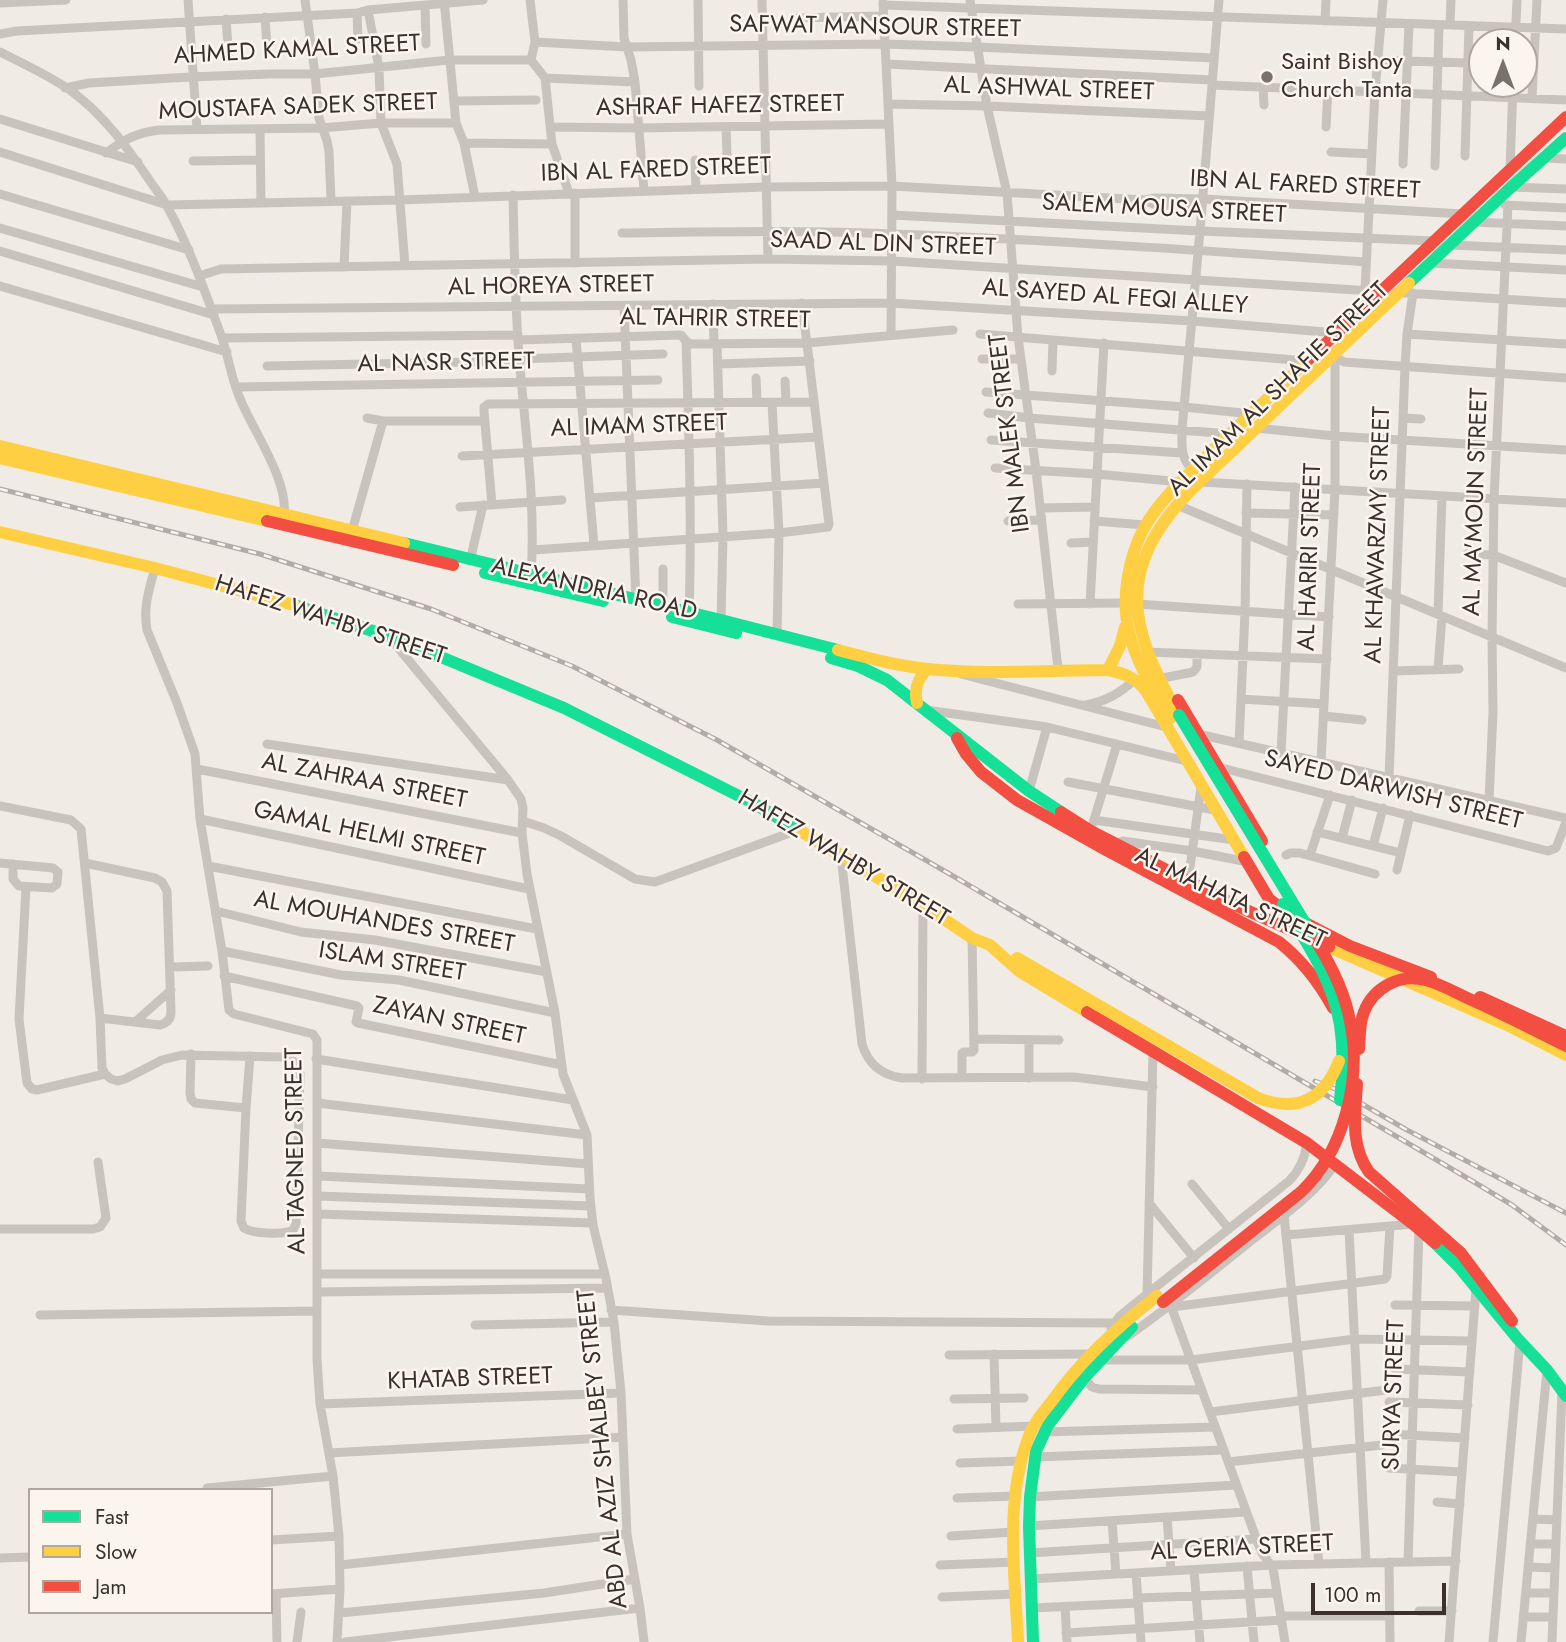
<!DOCTYPE html>
<style>
body{margin:0}
#map{position:relative;width:1566px;height:1642px;overflow:hidden;background:#f0ebe5;font-family:Jost,sans-serif}
canvas{display:block}
.legend{position:absolute;left:28px;top:1488px;width:245px;height:126px;box-sizing:border-box;background:#fbf5ee;border:2px solid #aea6a0;margin:0;padding:9px 12px;list-style:none;font-size:21px;color:#3b302b}
.legend li{display:flex;align-items:center;gap:14px;height:35px}
.legend b{width:35px;border:2px solid #aea6a0}
.north{position:absolute;left:1468px;top:28px;width:70px;height:70px;box-sizing:border-box;background:#fbf5ee;border:2px solid #aea6a0;border-radius:50%;rotate:0deg;font-size:19px;font-weight:700;line-height:28px;text-align:center;color:#3b302b}
.north::after{content:'';display:block;margin:auto;width:24px;height:32px;background:#7a716c;clip-path:polygon(50% 0,100% 100%,50% 72%,0 100%)}
.scale{position:absolute;left:1311px;top:1583px;width:135px;height:32px;box-sizing:border-box;border:4px solid #3b302b;border-top:0;padding-left:9px;font-size:21px;line-height:24px;white-space:nowrap;color:#3b302b;-webkit-text-stroke:5px #fbf5ee;paint-order:stroke}
</style>
<div id="map">
<canvas width="1566" height="1642"></canvas>
<ul class="legend">
<li><b style="height:9px;background:#16e098"></b>Fast</li>
<li><b style="height:9px;background:#ffcf43"></b>Slow</li>
<li><b style="height:9px;background:#f24e42"></b>Jam</li>
</ul>
<div class="north">N</div>
<div class="scale">100 m</div>
</div>
<script>
const ctx = document.querySelector('canvas').getContext('2d');
ctx.lineJoin = 'round';
function strokePath(path, color, width, dash) { ctx.strokeStyle = color; ctx.lineWidth = width; ctx.lineCap = dash ? 'butt' : 'round'; ctx.setLineDash(dash || []); ctx.stroke(path); }
function write(font, color, halo, rows, align = 'center') {
  ctx.font = font + ' Jost,sans-serif'; ctx.lineWidth = 5; ctx.setLineDash([]); ctx.textBaseline = 'middle'; ctx.strokeStyle = halo; ctx.fillStyle = color; for (const [text, x, y, turn = 0] of rows) {
    ctx.save(); ctx.translate(x, y); ctx.rotate((+turn || 0) * Math.PI / 180); ctx.textAlign = isNaN(turn) ? turn : align; if (halo) ctx.strokeText(text, 0, 0); ctx.fillText(text, 0, 0); ctx.restore();
  }
}
strokePath(new Path2D(`
 M188 0 197 129
 M305 0 315 74 319 118 327 141 329 151 331 201
 M444 0 456 123 464 143 475 197
 M530 0 535 42 531 60 545 78 552 144 569 193
 M623 0 624 38 631 60 635 82 644 191
 M698 0 699 86
 M762 0 768 259
 M970 0 987 106 1007 193 1018 337 1036 470 1058 669
 M883 2 892 186 891 335
 M0 3 66 0
 M883 5 1566 29
 M425 6 426 44
 M368 10 379 68 381 123 397 164 405 266
 M357 13 358 39
 M265 17 267 46
 M794 18 883 16
 M226 19 229 58
 M1325 21 1326 0
 M1450 25 1451 0
 M0 34 17 31 357 13 368 10 483 0
 M535 42 627 47 885 44 977 47 1214 58
 M1515 42 1517 0
 M0 52C24 64 48 75 70 90 104 115 127 147 150 181 156 190 163 198 168 208 190 248 205 292 221 335 229 357 231 380 241 401 254 432 292 486 283 519
 M1378 60 1468 63
 M886 64 1212 80
 M545 78 635 82
 M1212 85 1566 100
 M1263 87 1264 105
 M65 88 89 83 190 77 269 74H315L449 60H531
 M1532 98 1537 0
 M454 101 536 100
 M888 104 987 106 1209 116
 M0 119 138 162
 M552 127 638 128 889 124
 M726 127 727 155
 M1326 127 1328 89
 M260 129 261 203
 M464 143 552 144
 M0 152 167 205 400 200 766 187 892 186 1145 200 1155 198 1203 199 1463 214
 M1331 152 1372 154
 M106 153C125 139 136 133 159 130L321 128 381 123H456
 M1465 156 1469 26
 M1543 158 1566 159
 M695 160 696 189
 M193 161 260 160
 M1403 164 1409 24
 M1435 166 1439 25
 M1510 170 1513 84
 M1511 187 1566 189
 M575 193V263
 M0 194 189 250
 M513 195C514 249 515 303 519 356 525 429 536 502 531 576
 M1145 200 1153 204 1202 208
 M1505 205 1566 208
 M892 215 1200 231 1434 241
 M1473 222 1566 226
 M0 228 203 287
 M622 233C713 232 803 230 894 234 1051 240 1209 251 1366 262
 M1451 245 1566 250
 M0 251 214 315
 M1431 263 1566 270
 M344 267 347 201
 M199 276 221 269 768 259 892 261 1566 303
 M0 286 227 352
 M1365 290 1375 91 1383 0
 M713 304 714 344
 M624 306 636 600
 M212 309 891 303 1192 321 1337 333
 M980 334 1307 361
 M1407 334 1566 344
 M222 338 518 335
 M576 339 594 545
 M518 340 681 335 686 341 691 344 807 343 953 330
 M686 341C689 432 692 522 689 613
 M717 344 723 536 721 620
 M1335 353 1339 359 1344 362 1566 378
 M519 359 663 354
 M982 359H1021
 M718 364 810 361
 M267 366 519 361
 M1052 371 1053 340
 M756 378 757 402
 M785 381 786 402
 M236 387 658 380
 M986 392 1184 407 1252 414
 M772 403 779 533 777 635
 M988 413 1029 418 1230 434
 M367 418 383 421H485
 M1403 418 1421 419
 M1256 428 1335 436 1566 450
 M991 440 1182 453
 M462 456 818 437
 M995 468 1096 474 1181 482
 M1193 471C1180 456 1182 449 1182 429L1200 231 1219 0
 M1201 482 1566 503
 M590 498 824 483
 M492 505 484 411V407L488 404 814 402
 M1177 505 1566 668
 M460 507 562 500
 M1040 508 1095 507
 M1246 513 1334 515
 M1008 521 1041 520
 M1094 521 1145 525
 M352 531 383 421
 M1071 543 1093 542
 M533 550 779 533 828 527 829 524 802 303
 M1467 554 1493 555 1566 583
 M470 561 483 505
 M155 568C149 589 143 608 147 630L177 703 195 754 200 819 222 951 229 1010 234 1014 313 1034 317 1040V1359L320 1404 333 1476 339 1536 340 1589 337 1642
 M663 569V607
 M1018 604 1124 603
 M1090 604 1104 343
 M1137 604 1329 617
 M1438 614 1442 496
 M390 638 508 780 521 799 523 808 522 833 527 874 555 1013 563 1074 587 1135 590 1198 593 1225 606 1279 614 1322 621 1393 627 1534 640 1608 644 1642
 M1146 652 1327 659
 M1438 669 1442 616
 M1393 671 1459 669
 M961 674 1166 727
 M1158 679 1193 672 1197 667V654
 M1241 699 1324 704
 M1085 705C1105 702 1121 693 1135 679
 M926 710 1047 727 1186 761
 M1324 716 1362 720
 M1198 734 1566 818
 M1239 743 1245 612 1247 484
 M267 744 508 780
 M1281 753 1295 487
 M1321 762 1335 489V353
 M1218 767 1548 851 1556 848 1566 822
 M197 769 522 833
 M1389 778 1405 367 1407 334 1413 293
 M1068 782 1215 810
 M1029 791 1047 727
 M1489 801 1493 712 1492 637 1494 499 1508 205
 M0 806 71 820 81 829 100 1018 102 1068 105 1074 111 1079 118 1081 125 1079 162 1060 182 1055 282 1057C292 1058 298 1064 300 1073L296 1224 293 1230C284 1235 253 1234 244 1228L241 1221 246 1108 250 1056
 M200 819 529 889
 M1094 820 1234 840
 M523 821 544 828 561 836 635 879 655 882 798 830
 M1093 823 1117 744
 M1317 832 1401 853
 M1342 838 1352 800
 M1116 844 1123 841 1192 851 1248 862
 M1373 846 1383 808
 M1286 855 1290 853H1300L1375 874
 M1310 855 1330 795
 M841 856 862 1044C868 1064 881 1075 902 1078L1074 1077 1153 1087
 M0 863 53 868 58 872 57 884 52 888 19 886 13 879V864
 M85 863 155 878 162 882 167 891 171 1012C171 1019 167 1023 160 1025L100 1018
 M208 866 537 929
 M1397 870 1410 815
 M1188 882 1201 787
 M26 887 19 1019 27 1083 32 1089 37 1090 105 1074
 M216 911 301 932 375 940 547 972
 M222 951 341 975 399 980 555 1013
 M170 967 208 966
 M224 976 357 1006 359 1008 356 1022 358 1023 562 1065
 M135 1022 171 990
 M974 1039 1059 1040
 M191 1054 190 1093 191 1099 195 1103 246 1108
 M316 1059 573 1100
 M962 1077V1053L964 1052H972L974 1050 972 938
 M1029 1078V1041
 M922 1079 923 905
 M317 1103 587 1135
 M317 1143 588 1164
 M318 1176 589 1189
 M1192 1184 1229 1229
 M318 1196 591 1206
 M1149 1203 1194 1258
 M318 1214 593 1223
 M1284 1215 1319 1564
 M0 1229H93L100 1227 106 1218 98 1162
 M1349 1230 1366 1563
 M1286 1235 1413 1224
 M317 1274H604
 M317 1292 607 1288
 M1147 1295 1153 1051
 M1395 1305 1475 1306
 M1171 1306 1259 1546 1262 1553 1273 1568 1285 1642
 M1172 1307 1385 1279 1387 1276 1390 1226
 M611 1310 768 1321 1114 1323
 M40 1315 317 1311
 M475 1325 614 1322
 M1111 1328 1119 1317 1132 1306 1289 1181C1300 1170 1305 1158 1307 1143
 M1128 1336C1171 1306 1211 1273 1252 1240 1279 1219 1317 1193 1335 1164
 M994 1354 996 1427
 M949 1355 1090 1354
 M1100 1360H1191L1355 1339 1472 1341
 M1395 1369 1470 1372
 M1084 1378 1092 1387 1099 1389 1202 1390
 M954 1399 1024 1398
 M1389 1402 1468 1405
 M320 1404 621 1393
 M1210 1412 1386 1390
 M957 1429 1034 1426
 M1044 1432 1215 1427
 M1389 1434 1465 1438
 M329 1453 623 1437
 M1035 1457 1224 1450
 M1228 1462 1382 1445
 M960 1463 1021 1461
 M1389 1468 1462 1472
 M207 1488 333 1476
 M1030 1497 1236 1485
 M957 1498 1016 1496
 M1437 1502 1460 1504
 M1167 1517 1171 1571
 M1533 1519 1557 1520
 M1112 1521 1116 1574
 M1029 1526 1246 1512
 M951 1536 1014 1532
 M271 1540 339 1536
 M1530 1544H1556
 M1030 1553 1256 1539
 M0 1558 30 1557
 M1389 1562 1390 1642
 M1408 1562 1419 1230
 M340 1565 627 1534
 M940 1565 1015 1562
 M1247 1566 1254 1642
 M1528 1567 1555 1568
 M1194 1570 1200 1642
 M1136 1573 1141 1642
 M1031 1579 1272 1565 1456 1561
 M1526 1593H1554
 M271 1594 340 1589
 M276 1594 277 1642
 M942 1597 1016 1594
 M1138 1598 1277 1593
 M1065 1607 1067 1642
 M1032 1608 1138 1603
 M1419 1611H1452
 M340 1613 544 1593 635 1579
 M1281 1616H1390
 M1523 1617H1553
 M1066 1633 1282 1620
 M297 1642 301 1612
 M345 1642 640 1608
 M1449 1642 1476 1289
 M1493 1642 1520 1341
 M1521 1642 1547 1370
 M1552 1642 1562 1391`), '#c9c3be', 9);
strokePath(new Path2D(`
 M1409 283 1508 190 1566 138
 M404 543 721 620 838 650
 M485 573 603 601
 M294 605 400 640 564 708 753 803 802 832
 M672 617 736 633
 M831 658 858 666 887 680 1029 791 1061 812
 M1435 1243 1459 1267 1517 1338 1547 1370 1566 1396
 M1033 1642 1029 1526 1030 1497 1036 1451 1048 1425 1084 1378 1132 1327`), '#16e098', 12);
strokePath(new Path2D(`
 M0 446 404 543
 M0 458 267 521
 M0 532 155 568 294 605
 M838 650C868 658 898 666 928 669 988 675 1049 670 1108 670 1124 673 1136 678 1146 691L1244 857
 M1108 670 1120 646 1125 627
 M917 703C914 689 917 679 927 669
 M1179 715C1129 628 1114 571 1189 492L1409 283
 M1171 718C1154 691 1136 663 1129 632 1121 599 1128 558 1144 528 1160 499 1188 475 1211 452 1243 421 1276 391 1308 360
 M802 832 923 905 972 938 990 945 1019 971 1087 1012
 M1329 947 1507 1025 1566 1055
 M1018 1642C1015 1575 1004 1501 1029 1436 1034 1423 1043 1412 1052 1401 1081 1360 1117 1327 1157 1296`), '#ffcf43', 12);
strokePath(new Path2D(`
 M1308 360 1566 117
 M267 521 453 565
 M1178 700 1262 841
 M957 738 966 754 981 772 1017 800 1106 850 1279 942C1303 961 1319 982 1333 1008
 M1061 812 1091 831 1235 905 1329 947
 M1244 857 1269 899 1292 916 1350 946 1431 977
 M1480 997 1566 1036
 M1087 1012 1307 1143 1413 1224 1435 1243`), '#f24e42', 12);
const rail = new Path2D(`
 M0 489 260 554 431 609 572 666 717 740 948 873 1474 1182 1512 1205 1566 1245
 M1315 1081 1338 1090 1407 1130 1566 1213`);
strokePath(rail, '#b1aca8', 5);
strokePath(rail, '#fbf5ee', 2.5, [8]);
strokePath(new Path2D(`
 M1179 715 1316 941
 M1283 904C1306 942 1333 980 1340 1025 1344 1050 1343 1075 1340 1100`), '#16e098', 12);
strokePath(new Path2D(`
 M1017 958 1258 1098C1297 1113 1324 1100 1339 1061`), '#ffcf43', 12);
strokePath(new Path2D(`
 M1359 1049C1360 1037 1359 1023 1364 1012 1373 988 1400 973 1425 980 1442 984 1458 994 1474 1001 1505 1015 1536 1031 1566 1046
 M1357 1084C1355 1115 1350 1145 1369 1172L1461 1253 1512 1321
 M1163 1302 1301 1192C1344 1151 1362 1079 1350 1021 1345 993 1331 965 1316 941`), '#f24e42', 12);
for (const [x, y, r, color] of [
 [1267,77,7,"#7a716c"]
]) { const dot = new Path2D(); dot.arc(x, y, r, 0, 2 * Math.PI); ctx.fillStyle = color; ctx.fill(dot); strokePath(dot, '#fbf5ee', 2.5); }
write('24px', '#3b302b', '#fbf5ee', [
 ["SAFWAT MANSOUR STREET",875,28,1],
 ["AHMED KAMAL STREET",297,51,-3],
 ["AL ASHWAL STREET",1049,90,2],
 ["ASHRAF HAFEZ STREET",720,107,-1],
 ["MOUSTAFA SADEK STREET",298,108,-2],
 ["IBN AL FARED STREET",656,171,-2],
 ["IBN AL FARED STREET",1305,186,3],
 ["SALEM MOUSA STREET",1164,210,3],
 ["SAAD AL DIN STREET",883,245,2],
 ["AL HOREYA STREET",551,287,-1],
 ["AL SAYED AL FEQI ALLEY",1115,298,4],
 ["AL TAHRIR STREET",715,320,1],
 ["AL NASR STREET",446,364,-1],
 ["AL IMAM AL SHAFIE STREET",1279,390,-44],
 ["AL IMAM STREET",639,427,-2],
 ["IBN MALEK STREET",1011,433,-97],
 ["AL MA'MOUN STREET",1477,502,-88],
 ["AL KHAWARZMY STREET",1379,535,-88],
 ["AL HARIRI STREET",1311,557,-88],
 ["ALEXANDRIA ROAD",594,590,13],
 ["HAFEZ WAHBY STREET",330,621,18],
 ["AL ZAHRAA STREET",364,782,11],
 ["SAYED DARWISH STREET",1393,791,14],
 ["GAMAL HELMI STREET",369,835,12],
 ["HAFEZ WAHBY STREET",843,859,31],
 ["AL MAHATA STREET",1230,899,25],
 ["AL MOUHANDES STREET",384,923,10],
 ["ISLAM STREET",392,963,9],
 ["ZAYAN STREET",449,1022,12],
 ["AL TAGNED STREET",297,1151,-91],
 ["KHATAB STREET",470,1380,-2],
 ["SURYA STREET",1395,1395,-88],
 ["ABD AL AZIZ SHALBEY STREET",604,1449,-96],
 ["AL GERIA STREET",1242,1549,-3]
]);
write('24px', '#3b302b', '#fbf5ee', [
 ["Saint Bishoy",1281,63],
 ["Church Tanta",1281,91]
], 'left');
</script>
